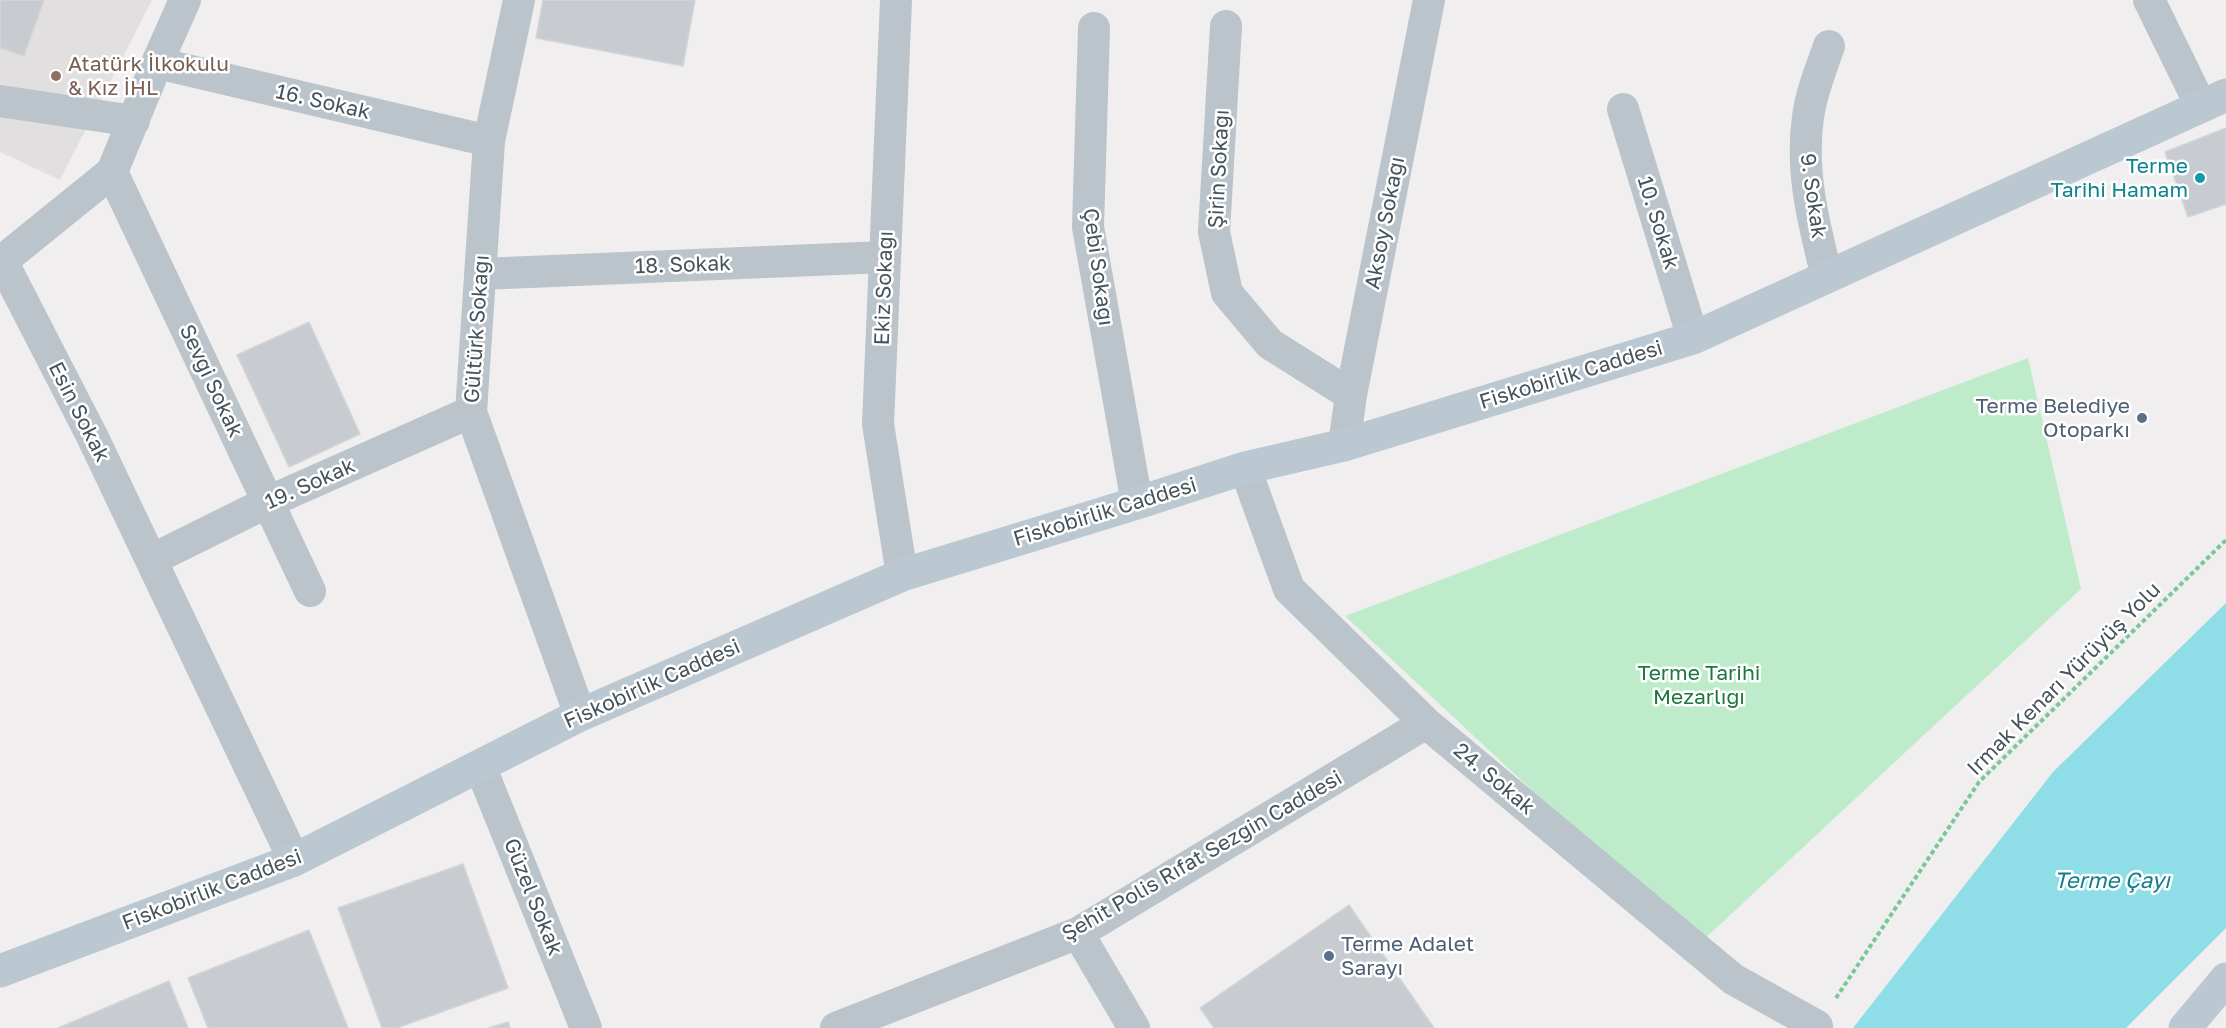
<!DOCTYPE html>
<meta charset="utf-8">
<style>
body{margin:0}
canvas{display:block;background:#f0eeee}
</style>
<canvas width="2226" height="1028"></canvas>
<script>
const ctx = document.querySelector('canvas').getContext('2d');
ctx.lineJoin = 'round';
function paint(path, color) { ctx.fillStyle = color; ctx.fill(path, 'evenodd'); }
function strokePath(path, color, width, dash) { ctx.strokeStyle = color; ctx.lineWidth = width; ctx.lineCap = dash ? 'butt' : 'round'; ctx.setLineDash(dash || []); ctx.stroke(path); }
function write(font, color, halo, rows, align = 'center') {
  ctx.font = font + ' "Golos Text",sans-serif'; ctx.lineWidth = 5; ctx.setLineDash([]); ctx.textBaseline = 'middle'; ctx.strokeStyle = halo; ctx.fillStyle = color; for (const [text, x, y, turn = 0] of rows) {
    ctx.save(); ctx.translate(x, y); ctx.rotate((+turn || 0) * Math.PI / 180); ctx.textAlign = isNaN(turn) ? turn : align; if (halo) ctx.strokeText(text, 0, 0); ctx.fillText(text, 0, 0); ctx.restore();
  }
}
paint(new Path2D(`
 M0 0H152L60 180 0 152Z`), '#e1dfdf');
paint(new Path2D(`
 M2028 358 2081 589 1698 945 1345 616Z`), '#beeccb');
paint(new Path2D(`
 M2226 603V928L2126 1028H1853L2053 772Z`), '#8edde7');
const building = new Path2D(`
 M0 0H44L24 56 0 48Z
 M543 0H695L683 66 536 38Z
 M2226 128V204L2188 217 2165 152Z
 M309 322 360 434 289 467 237 355Z
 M463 864 508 988 397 1028H382L338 908Z
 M1349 905 1434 1028H1214L1200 1008Z
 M309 930 348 1028H208L188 978Z
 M169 981 188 1028H58Z
 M508 1022 510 1028H489Z`);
paint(building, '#c8ccd0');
strokePath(building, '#d2d5d9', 1.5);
strokePath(new Path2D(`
 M1836 998 1979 782 2226 540`), '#78c898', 4, [4.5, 3]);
strokePath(new Path2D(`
 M185 0 157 63 112 172 2 261 92 436 294 860
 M519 0 489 141 471 412 580 715
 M896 0 878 424 902 575
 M2149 0 2201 106
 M1226 26 1214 232 1227 293 1270 344 1351 395
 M1094 28 1088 227 1137 503
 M157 63 489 141
 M0 101 134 121
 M1623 109 1693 338
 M112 172 310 591
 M481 274 885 257
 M1827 277C1814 224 1800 172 1808 117 1811 93 1821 69 1829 46
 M1344 445 1351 395 1429 0
 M1245 468 1289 589 1426 723 1733 979 1817 1026
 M151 560 268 502 471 412
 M480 766 586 1028
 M1078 933 1134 1028
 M836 1028 1078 933 1426 723`), '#bac4ca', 32);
strokePath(new Path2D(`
 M0 971 294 860 580 715 902 575 1137 503 1245 468 1344 445 1693 338 2226 95
 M2185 1028 2226 979`), '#bcc8d1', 33);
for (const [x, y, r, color] of [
 [56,76,6,"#8d6e63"],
 [2200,178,6,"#0f9aa8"],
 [2142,418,6,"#5c6f8a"],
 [1329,956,6,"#5c6f8a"]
]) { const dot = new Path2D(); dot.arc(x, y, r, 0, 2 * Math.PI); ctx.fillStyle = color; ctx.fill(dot); strokePath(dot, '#fff', 2); }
write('21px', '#785e54', '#fff', [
 ["Atatürk İlkokulu",68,64],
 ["& Kız İHL",68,88]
], 'left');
write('21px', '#47535a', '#fff', [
 ["16. Sokak",323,102,13],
 ["Şirin Sokağı",1219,169,-87],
 ["9. Sokak",1813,196,82],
 ["Aksoy Sokağı",1385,223,-79],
 ["10. Sokak",1658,223,73],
 ["18. Sokak",683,265,-2],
 ["Çebi Sokağı",1098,267,82],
 ["Ekiz Sokağı",884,288,-88],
 ["Gültürk Sokağı",477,329,-86],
 ["Fiskobirlik Caddesi",1571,375,-17],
 ["Sevgi Sokak",211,381,65],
 ["Esin Sokak",79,412,63],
 ["19. Sokak",310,484,-24],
 ["Fiskobirlik Caddesi",1105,512,-17],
 ["Irmak Kenarı Yürüyüş Yolu",2064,679,-45],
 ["Fiskobirlik Caddesi",652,684,-24],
 ["24. Sokak",1494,779,40],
 ["Şehit Polis Rıfat Sezgin Caddesi",1202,856,-30],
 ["Fiskobirlik Caddesi",212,890,-21],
 ["Güzel Sokak",533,897,68]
]);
write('21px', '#0d838f', '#fff', [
 ["Terme",2188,166],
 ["Tarihi Hamam",2188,190]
], 'right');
write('21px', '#4e5e75', '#fff', [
 ["Terme Belediye",2130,406],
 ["Otoparkı",2130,430],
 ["Terme Adalet",1341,944,"left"],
 ["Sarayı",1341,968,"left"]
], 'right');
write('21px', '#1c7740', '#fff', [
 ["Terme Tarihi",1699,673],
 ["Mezarlığı",1699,697]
]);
write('italic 22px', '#147e8b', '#fff', [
 ["Terme Çayı",2112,881]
]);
</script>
